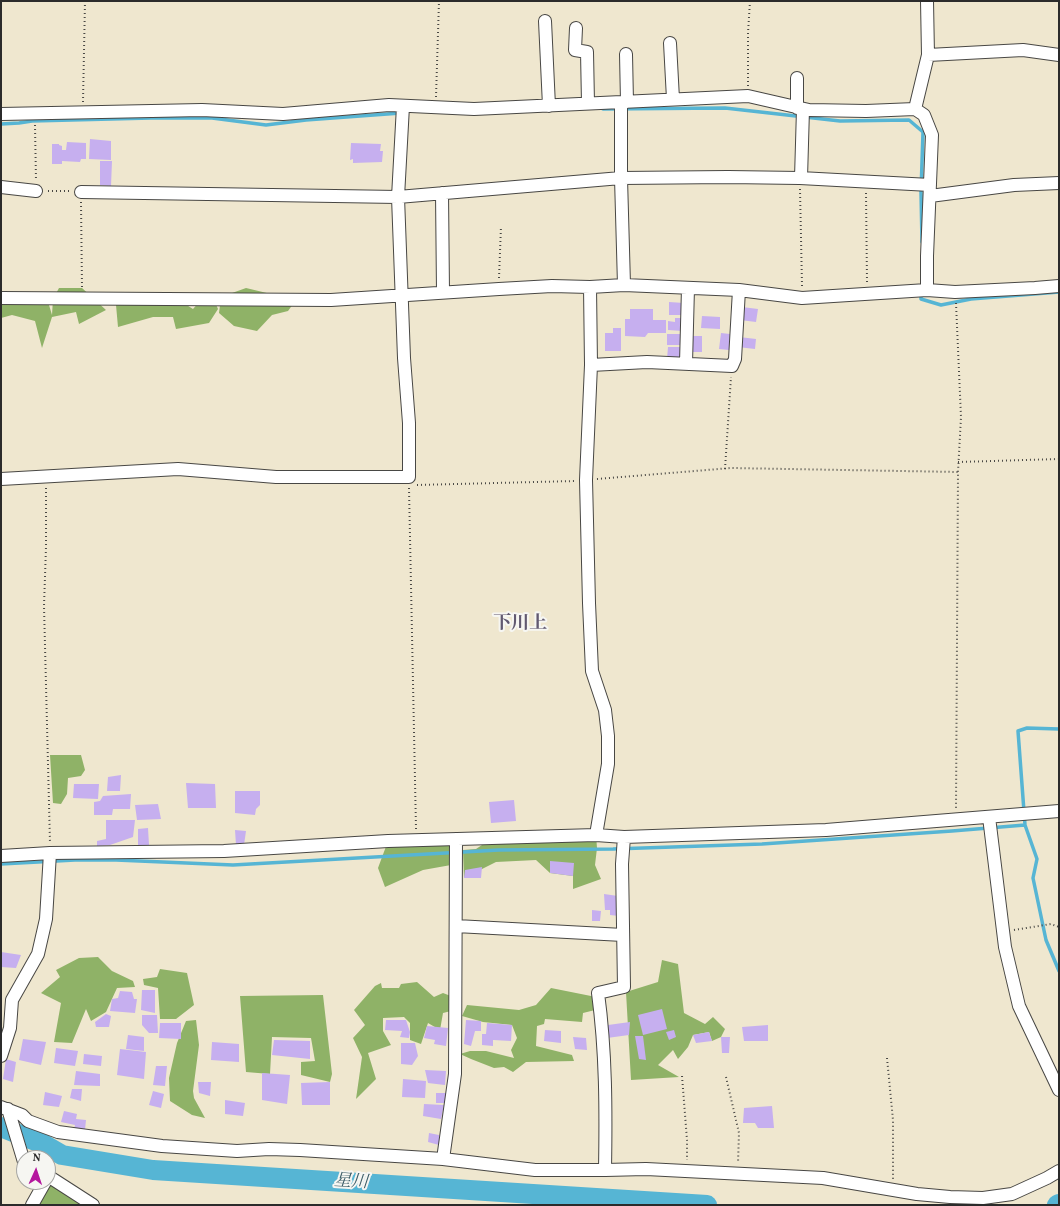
<!DOCTYPE html>
<meta charset="utf-8">
<style>
body{margin:0}
#map{position:relative;width:1060px;height:1206px;overflow:hidden;background:#efe7cf;font-family:Vollkorn,serif}
canvas{display:block}
.frame{position:absolute;inset:0;border:2px solid #2b2b2b;pointer-events:none}
.north{position:absolute;left:16px;top:1150px;width:40px;height:40px;box-sizing:border-box;background:#f6f6f2;border:1px solid #a5a5a2;border-radius:50%;rotate:3deg;font-size:11px;font-weight:700;line-height:16px;text-align:center;color:#2b2b2b}
.north::after{content:'';display:block;margin:auto;width:14px;height:18px;background:#b5179e;clip-path:polygon(50% 0,100% 100%,50% 72%,0 100%)}
</style>
<div id="map">
<canvas width="1060" height="1206"></canvas>
<div class="frame"></div>
<div class="north">N</div>
</div>
<script>
const ctx = document.querySelector('canvas').getContext('2d');
ctx.lineJoin = 'round';
function paint(path, color) { ctx.fillStyle = color; ctx.fill(path, 'evenodd'); }
function strokePath(path, color, width, dash) { ctx.strokeStyle = color; ctx.lineWidth = width; ctx.lineCap = dash ? 'butt' : 'round'; ctx.setLineDash(dash || []); ctx.stroke(path); }
function write(font, color, halo, rows, align = 'center') {
  ctx.font = font + ' Vollkorn,"Noto Serif JP",serif'; ctx.lineWidth = 4; ctx.setLineDash([]); ctx.textBaseline = 'middle'; ctx.strokeStyle = halo; ctx.fillStyle = color; for (const [text, x, y, turn = 0] of rows) {
    ctx.save(); ctx.translate(x, y); ctx.rotate((+turn || 0) * Math.PI / 180); ctx.textAlign = isNaN(turn) ? turn : align; if (halo) ctx.strokeText(text, 0, 0); ctx.fillText(text, 0, 0); ctx.restore();
  }
}
paint(new Path2D(`
 M59 288H82L106 310 79 324 76 312 52 317 42 348 35 321 12 315 1 318V298L38 299 49 305 52 315 53 299Z
 M246 288 296 300 288 311 272 315 257 331 234 326 219 313 221 297Z
 M177 299 193 309 201 300H214L218 309 209 323 176 329 173 317H153L118 327 116 305Z
 M50 755H81L85 770 81 776 68 778 67 794 61 804 53 803Z
 M596 835 597 848 595 865 601 879 573 889V876L550 873 536 860 496 862 464 878 463 850 476 849 488 841Z
 M443 839 455 850 451 865 423 870 385 887 378 868 388 841Z
 M98 957 112 971 133 981 135 987 117 988 106 1012 91 1021 86 1009 72 1043 54 1042 61 1003 41 993 60 977 56 970 79 958Z
 M662 960 678 964 684 1013 705 1024 713 1017 725 1029 721 1037 712 1041 709 1032 693 1035 688 1047 678 1059 673 1050 658 1065 679 1077 631 1080 626 992 658 982Z
 M160 969 187 973 194 1005 176 1019H160L158 988 144 985 143 979 157 977Z
 M417 982 434 997 443 993 461 1000 455 1010 443 1013 440 1030 428 1023 421 1044 410 1040V1023L404 1017 383 1018V1031L391 1045 368 1053 376 1079 356 1099 362 1057 353 1038 365 1025 354 1010 375 986 381 983 382 988H399L401 984Z
 M551 988 596 997 595 1010 583 1013 582 1022 545 1019 544 1024 537 1026 536 1046 572 1055 574 1061 526 1062 513 1072 504 1067 494 1068 471 1059 460 1054 470 1051H486L514 1058 511 1050 517 1038 512 1025 483 1022 462 1016 467 1005 519 1010 536 1005Z
 M323 995 332 1074 330 1082 301 1075V1062L315 1061 311 1038 272 1037 270 1074 246 1072 240 996Z
 M196 1020 199 1045 193 1091 194 1098 205 1118 192 1115 170 1101 169 1078 177 1043 186 1021Z
 M46 1182 91 1205H39Z`), '#8fb267');
strokePath(new Path2D(`
 M603 109 725 108 840 121 909 120 923 132 921 192 922 242
 M1 124 19 123 32 121 151 118H212L266 125 306 120 401 113
 M921 292V299L941 305 971 299 1059 292
 M1059 729 1027 728 1018 731 1025 825 1037 859 1033 878 1046 940 1059 971
 M1 864 75 860H116L233 865 499 850 613 849 762 844 952 831 1025 825`), '#56b5d4', 3.5);
strokePath(new Path2D(`
 M1 1127 43 1144 62 1155 153 1170 707 1205
 M1057 1205 1059 1204`), '#56b5d4', 20);
paint(new Path2D(`
 M90 139 111 141V160L89 159Z
 M67 142 86 143V159H81L80 162 62 161V164H52V144H59V145L62 146V150H66Z
 M351 143 381 144 380 151H383L382 162 353 163V159L350 160Z
 M100 161H112L111 186 100 185Z
 M669 302 684 303V315H669Z
 M742 307 758 309 756 322 740 320Z
 M630 309H653V320H666V333H648L645 337 625 336V319H630Z
 M702 316 720 317V329L701 328Z
 M675 318H684L683 331 668 330V321L675 322Z
 M613 328H621V351H605V333H613Z
 M721 333 730 334 729 350 719 349Z
 M667 334H683V345H667Z
 M691 336H702V352H691Z
 M739 337 756 339 755 349 738 347Z
 M668 347H684L683 360 667 359Z
 M121 775 120 791H107L108 777Z
 M186 783 215 784 216 808H188Z
 M74 784H99L98 799 73 798Z
 M235 791H260V805L256 809 255 815 235 813Z
 M131 794 130 809H113L112 815H94V802L100 801 103 796Z
 M514 800 516 821 491 823 489 802Z
 M158 804 161 819 137 820 135 805Z
 M106 820H135L133 837 110 845 97 846V841L106 839Z
 M148 828 149 845H138V829Z
 M235 830 246 831 244 845H236Z
 M550 861 574 863 573 876 550 873Z
 M482 867 481 878H464L465 870Z
 M604 894 618 896 619 916 610 915V910H605Z
 M592 910 601 911 600 921H592Z
 M1 952 21 955 16 968 1 967Z
 M142 990H155V1013L141 1010Z
 M120 991 132 992 134 999H137L135 1013 110 1011 112 999 118 998Z
 M662 1009 667 1029 643 1035 638 1015Z
 M106 1014 111 1016 109 1027H96L95 1022Z
 M142 1015H157L158 1033H149L142 1025Z
 M386 1020H406L410 1032 409 1038 400 1037 402 1031 385 1030Z
 M466 1020 481 1021V1031H475L471 1046 464 1044Z
 M630 1022 629 1035 607 1038 608 1025Z
 M160 1023H181V1039L159 1038Z
 M487 1023 512 1025 511 1041 493 1040V1046L482 1045V1034H486Z
 M768 1025V1041H744L742 1027Z
 M427 1026 448 1028 446 1046 434 1044 435 1040 424 1038Z
 M545 1030 561 1031V1043L544 1041Z
 M674 1030 676 1037 669 1040 666 1032Z
 M709 1032 712 1041 696 1043 693 1035Z
 M128 1035 144 1037V1051L126 1049Z
 M635 1036H643L646 1060 639 1059Z
 M573 1037 586 1038 587 1050 575 1049Z
 M721 1037H730L729 1053H722Z
 M23 1039 46 1042 41 1065 19 1060Z
 M274 1040 310 1041V1059L272 1055Z
 M212 1042 239 1044V1062L211 1060Z
 M401 1043H415L418 1056 412 1065 401 1064Z
 M56 1048 78 1051 75 1066 54 1063Z
 M120 1049 146 1052 144 1079 117 1075Z
 M84 1054 102 1056 101 1066 83 1064Z
 M6 1059 16 1062 13 1082 3 1079Z
 M156 1066H167L165 1086 153 1085Z
 M425 1070 446 1071 445 1085 428 1083Z
 M76 1071 100 1074V1086L74 1085Z
 M262 1073 290 1075 287 1104 262 1100Z
 M403 1079 426 1081 425 1098 402 1097Z
 M198 1082H211L210 1096 199 1093Z
 M330 1082V1105H302L301 1083Z
 M72 1089H82L81 1101 70 1098Z
 M153 1091 164 1094 161 1108 149 1105Z
 M45 1092 62 1096 59 1107 43 1105Z
 M436 1093H447L446 1103H436Z
 M225 1100 245 1103 243 1116 225 1114Z
 M424 1104 444 1105 441 1119 423 1116Z
 M772 1106 774 1128H758L755 1123H743L744 1108Z
 M64 1111 77 1114 76 1119 86 1120 85 1130 74 1129 75 1125 61 1122Z
 M429 1133 439 1135V1145L428 1142Z`), '#c6afef');
const minor = new Path2D(`
 M545 21 549 106
 M576 28 575 50 587 52 588 103
 M670 43 673 99
 M626 54 627 102
 M928 55 1023 50 1059 55
 M797 78V108
 M621 102V178L624 285
 M915 109 928 55 927 1
 M1 114 202 110 283 114 389 105 474 109 748 96 809 110 866 111 915 109 924 115 932 135 927 256V290
 M801 178 803 109
 M1 187 36 191
 M81 192 398 197 621 178 728 177 800 178 930 185
 M442 193 443 292
 M930 196 1014 185 1059 183
 M590 287 591 365 586 480 589 603 592 671 605 710 608 736V764L596 835
 M1 298 331 300 499 289 552 286 590 287 624 285 739 290 802 298 927 290 955 292 1035 288 1059 286
 M686 363 688 288
 M591 365 647 362 732 366 735 359 739 290
 M1 479 178 469 276 477H409V423L404 358 398 197 403 106
 M989 817 1005 947 1019 1006 1059 1090
 M1 856 50 853 224 851 388 841 596 835 624 837 826 830 1059 811
 M456 926 623 935
 M1 1056 10 1028 12 1000 38 954 46 919 50 853
 M1 1107 22 1115 28 1121 58 1132 162 1146 237 1151 269 1149 300 1150 443 1159 535 1170H605L646 1169 823 1178 917 1194 950 1197 983 1198 1012 1194 1047 1178 1059 1171
 M8 1109 24 1162
 M443 1159 455 1074 456 839
 M605 1170C606 1111 606 1052 598 993L624 987 622 864 624 837
 M48 1176 93 1205
 M32 1205 45 1182`);
strokePath(minor, '#484744', 14);
strokePath(new Path2D(`
 M748 86V33L750 1
 M436 97 439 1
 M83 102 85 1
 M35 125 36 181
 M800 189 802 286
 M48 191H71
 M866 193 867 282
 M81 202 82 288
 M499 278 501 226
 M956 303 961 417 958 472 956 808
 M958 462 1059 459
 M725 469 731 377
 M597 479 731 468 958 472
 M417 485 575 481
 M46 488V547L44 606 50 843
 M409 488 416 829
 M1014 930 1051 924 1059 927
 M887 1058 893 1120V1179
 M682 1076 687 1140V1160
 M726 1077 739 1133 738 1163`), '#484744', 2, [1, 3]);
strokePath(minor, '#fff', 12);
write('italic 17px', '#3a5b66', '#f6f6f2', [
 ["星川",351,1183,4]
]);
write('bold 18px', '#615970', '#f6f6f2', [
 ["下川上",520,625]
]);
</script>
